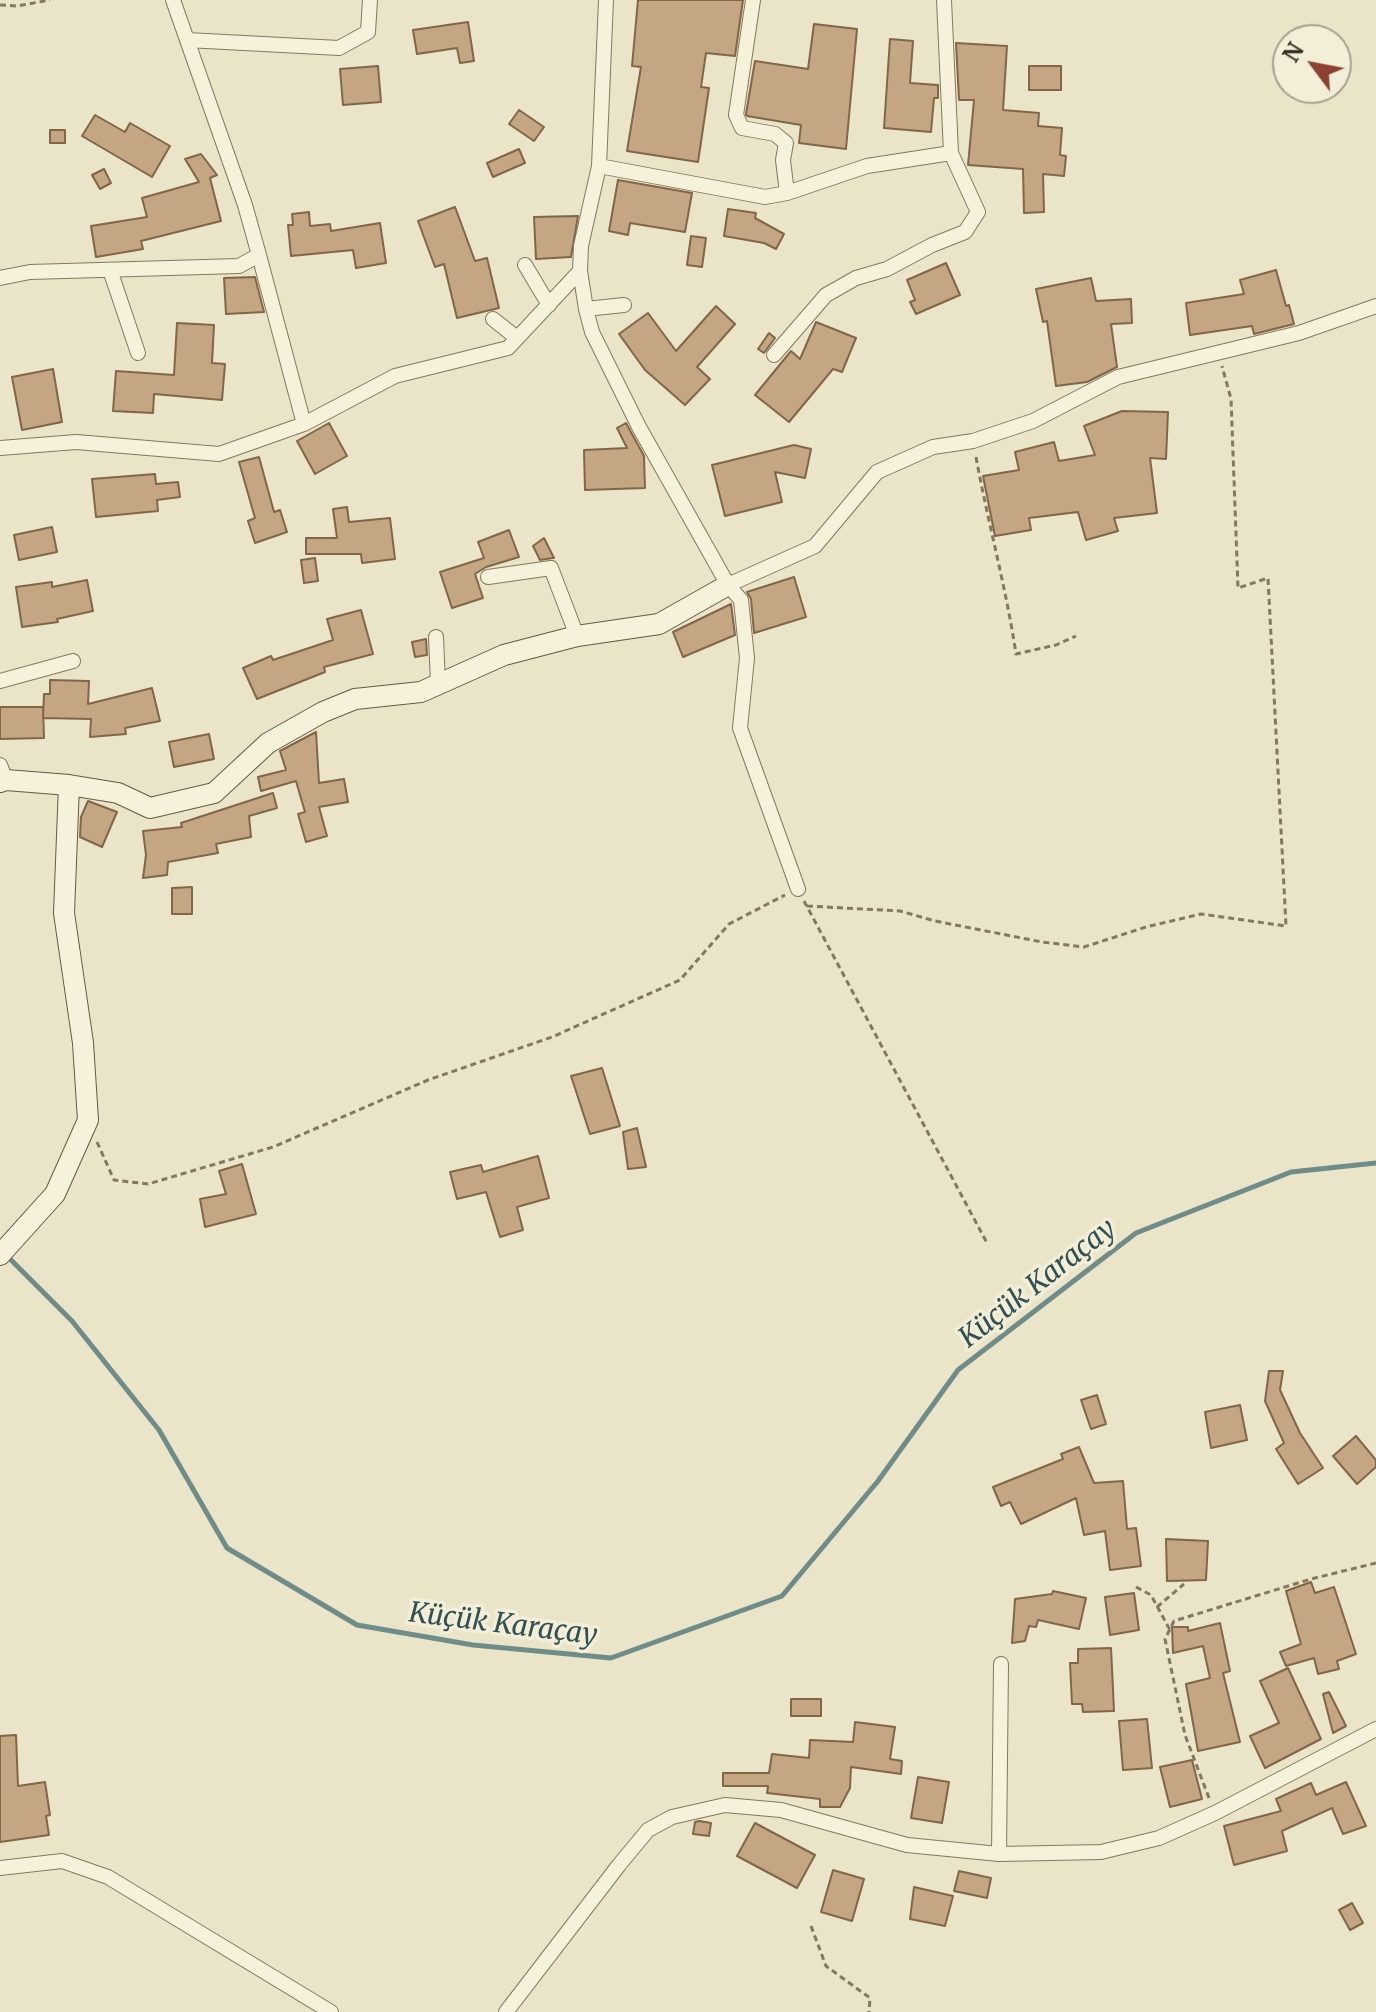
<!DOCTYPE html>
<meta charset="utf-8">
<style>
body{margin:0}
#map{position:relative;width:1376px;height:2012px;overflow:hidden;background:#eae4c8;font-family:Merriweather,serif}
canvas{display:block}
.north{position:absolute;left:1272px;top:24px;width:80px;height:80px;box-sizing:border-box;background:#f2eed7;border:2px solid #a7a18e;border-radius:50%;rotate:302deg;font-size:22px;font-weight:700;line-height:32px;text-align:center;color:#362e21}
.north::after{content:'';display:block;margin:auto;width:28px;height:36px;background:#8d4135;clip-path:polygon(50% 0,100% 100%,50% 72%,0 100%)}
</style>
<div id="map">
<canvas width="1376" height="2012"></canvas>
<div class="north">N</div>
</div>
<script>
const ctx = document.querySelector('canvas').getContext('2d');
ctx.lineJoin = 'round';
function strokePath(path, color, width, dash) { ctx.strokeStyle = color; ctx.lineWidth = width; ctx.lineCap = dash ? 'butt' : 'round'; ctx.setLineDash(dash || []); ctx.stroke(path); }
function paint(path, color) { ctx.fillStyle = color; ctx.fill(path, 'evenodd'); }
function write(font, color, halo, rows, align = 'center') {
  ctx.font = font + ' Merriweather,serif'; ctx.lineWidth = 7; ctx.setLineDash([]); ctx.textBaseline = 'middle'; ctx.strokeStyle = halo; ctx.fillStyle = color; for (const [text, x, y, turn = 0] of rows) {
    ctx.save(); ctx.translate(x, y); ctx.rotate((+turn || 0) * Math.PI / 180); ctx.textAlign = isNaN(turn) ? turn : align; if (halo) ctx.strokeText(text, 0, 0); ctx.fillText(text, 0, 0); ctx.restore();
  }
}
strokePath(new Path2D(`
 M5 1254 72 1321 159 1430 227 1548 357 1625 473 1645 611 1658 782 1596 878 1481 958 1370 1136 1233 1291 1172 1376 1163`), '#708c89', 5);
const building = new Path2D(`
 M638 0H743L735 56 706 53 701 87 709 88 698 162 627 151 641 67 632 66Z
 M468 22 474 61 460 63 457 48 417 54 413 30Z
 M814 24 857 29 846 149 799 143 801 125 747 116 746 114 755 61 808 69Z
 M890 39 913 41 910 83 938 85V98H934L931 132 884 128Z
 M956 43 1007 46 1003 110 1039 113 1038 126 1062 128 1060 155 1066 156 1064 176 1043 174 1044 212 1024 213 1023 169 968 165 974 100H959Z
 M378 66 381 102 343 105 340 69Z
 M1029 66H1061V90H1029Z
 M519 110 544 127 534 141 509 124Z
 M95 115 125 132 130 123 170 146 152 177 82 136Z
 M50 130H65V143H50Z
 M519 149 525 163 493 177 487 163Z
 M201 154 217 175 210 178 221 221 141 241 143 249 96 257 91 226 147 217 142 198 199 182 185 159Z
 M104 169 111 183 100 189 92 175Z
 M618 180 692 193 685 232 630 223 628 235 609 231Z
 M455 207 475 261 487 258 499 308 457 318 444 264 435 267 418 221Z
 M728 209 756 213 755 218 784 234 776 249 764 243 724 236Z
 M309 212 310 226 330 224 331 231 380 223 386 263 356 268 353 250 291 256 288 225H293L292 214Z
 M578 216 571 257 536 259 534 217Z
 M691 236 706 238 702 267 687 265Z
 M946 263 960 295 916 314 910 302 915 300 907 280Z
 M1276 270 1286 306 1289 305 1294 324 1254 334 1252 326 1190 335 1186 303 1244 294 1240 280Z
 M255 277 264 312 226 314 224 278Z
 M1091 278 1096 301 1131 299 1132 323 1111 324 1117 367 1087 382 1056 386 1047 321 1043 322 1036 289Z
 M716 306 735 324 697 367 710 379 685 405 645 370 619 334 648 313 676 351Z
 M816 322 856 338 842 372 833 369 789 422 755 395 791 351 800 359Z
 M177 323 214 325 212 363 225 364 222 400 154 394 153 413 113 411 116 371 174 375Z
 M769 333 775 338 764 353 758 349Z
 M53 369 62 422 22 430 12 377Z
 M1122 411 1168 412 1166 459 1150 458 1157 513 1114 518 1118 531 1086 540 1078 512 1029 518 1031 530 995 536 983 476 1019 470 1015 452 1054 442 1059 461 1095 455 1084 426Z
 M329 423 347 456 315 474 297 441Z
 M626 423 644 456 645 488 585 490 584 450 627 448 617 428Z
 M794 445 811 449 805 478 775 472 782 502 725 516 712 465Z
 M259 457 274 512 280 510 287 532 255 543 248 521 255 518 239 462Z
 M155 474 156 484 178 482 180 497 157 500 158 511 96 517 92 479Z
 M347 507 349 522 390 518 395 559 362 563 361 554H306V538H337L333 509Z
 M52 527 57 552 19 560 14 535Z
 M509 530 519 557 486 567 475 574 483 598 452 608 440 572 484 558 478 542Z
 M544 538 554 558H553L540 560 533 546Z
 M315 558 318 581 304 583 301 560Z
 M794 577 806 617 754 633 751 599 747 592Z
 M87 580 93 611 57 619 58 622 22 627 16 587 52 582V587Z
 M731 604 735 635 683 657 673 632Z
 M361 610 373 654 324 667 325 672 257 699 243 668 271 656 273 660 333 640 327 619Z
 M426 639 427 655 415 657 412 642Z
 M50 680 89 681 88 704 152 688 160 721 125 728 126 734 90 737 91 719 43 718 44 694H50Z
 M0 707H43L44 738 0 739Z
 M316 732 319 783 344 779 348 802 319 807 327 836 306 842 298 814 305 812 296 781 261 791 258 777 286 770 280 751Z
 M209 734 214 759 174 767 169 742Z
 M273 793 277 808 249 816 251 837 216 844 218 853 168 862 167 875 143 878 146 855 143 831 182 827 181 823Z
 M88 801 117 812 102 847 80 837 81 817Z
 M192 887V914H172V888Z
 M602 1068 620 1126 590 1134 571 1076Z
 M637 1128 646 1167 628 1169 623 1132Z
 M538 1156 549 1198 517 1207 523 1230 500 1237 486 1192 457 1199 450 1172 481 1165 483 1172Z
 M242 1164 256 1214 205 1227 200 1199 226 1194 219 1171Z
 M1269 1371H1283L1280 1390 1300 1433 1323 1468 1298 1484 1276 1449 1284 1443 1265 1401Z
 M1097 1395 1106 1424 1091 1429 1081 1400Z
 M1240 1405 1247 1440 1211 1448 1205 1412Z
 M1356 1436 1376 1460V1467L1357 1484 1333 1456Z
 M1079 1447 1094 1483 1123 1481 1127 1529 1136 1528 1141 1566 1110 1570 1105 1531 1084 1535 1076 1498 1021 1524 1010 1502 1001 1506 993 1487 1063 1459 1061 1454Z
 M1166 1539 1208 1541 1206 1580 1167 1581Z
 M1311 1582 1315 1593 1334 1587 1356 1654 1337 1661 1339 1669 1318 1674 1314 1658 1286 1666 1280 1652 1301 1644 1286 1591Z
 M1053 1591 1086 1598 1079 1629 1038 1620 1036 1627 1029 1626 1025 1641 1012 1643 1015 1599 1052 1594Z
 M1134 1593 1139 1630 1110 1635 1105 1597Z
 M1220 1623 1230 1671 1223 1673 1240 1742 1198 1751 1186 1684 1210 1678 1203 1646 1173 1653 1172 1627H1188V1631Z
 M1111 1648 1114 1711 1083 1712 1082 1704H1072L1070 1663H1078V1649Z
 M1288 1668 1321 1739 1265 1768 1250 1736 1279 1723 1260 1681Z
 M1329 1692 1346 1726 1333 1733 1323 1694Z
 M791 1699H821V1716H791Z
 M1147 1719 1152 1768 1123 1770 1119 1721Z
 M855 1722 895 1727 890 1759 902 1761 901 1774 851 1767 850 1788 840 1807H820V1799L767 1793 768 1786H723V1773H769L772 1754 809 1758 810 1740 853 1742Z
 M16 1735 18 1786 45 1782 50 1815 46 1816 49 1835 0 1842V1736Z
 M1192 1760 1202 1799 1170 1807 1160 1767Z
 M918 1777 949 1782 942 1823 911 1818Z
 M1346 1782 1366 1826 1343 1834 1332 1808 1282 1831 1287 1851 1234 1865 1224 1826 1281 1811 1276 1799 1311 1783 1316 1795Z
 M699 1821 711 1823 709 1836 693 1834 695 1822Z
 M755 1823 815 1855 797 1888 737 1856Z
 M833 1870 864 1879 852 1921 821 1912Z
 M959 1871 991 1878 987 1898 954 1891Z
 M914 1887 953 1896 945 1926 910 1919Z
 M1352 1903 1363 1923 1350 1930 1339 1910Z`);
paint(building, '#c4a682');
strokePath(building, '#816647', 2);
const street = new Path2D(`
 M606 0 599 166 581 246 580 271 586 309 592 332 639 427 728 585 741 600 747 658 740 728 798 889
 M753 0 736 115 742 128 775 134 786 143 783 160 787 193
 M187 40 339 48 368 32 370 0
 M599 166 765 197 787 193 867 166 951 153
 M259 255 304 424
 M525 265 549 305
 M110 270 138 353
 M0 278 30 272 239 266 259 255 245 205 173 0
 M586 309 624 305
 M493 319 517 338
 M774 355 826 295 856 278 887 269 932 245 965 232 978 212 951 153 944 0
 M0 448 76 442 219 454 304 424 395 376 508 348 580 271
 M488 577 551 568 577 636
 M728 585 815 546 877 472 933 447 973 441 1033 421 1118 377 1299 333 1376 306
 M436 637 438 684
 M0 681 73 661
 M0 765 6 780
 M999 1854 1001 1664
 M0 1868 62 1861 108 1877 331 2012
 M506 2012 619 1865 648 1830 672 1817 725 1805 781 1810 907 1845 999 1854 1101 1852 1159 1838 1215 1813 1376 1729`);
const secondary = new Path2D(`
 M0 782 6 780 69 785 118 793 150 808 214 793 268 743 323 712 355 699 421 692 504 655 577 636 659 624 728 585
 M0 1255 55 1194 88 1120 83 1043 64 913 69 785`);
strokePath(street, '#84785f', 16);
strokePath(secondary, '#665942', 22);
strokePath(new Path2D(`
 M0 5 17 6 50 0
 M976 457C988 523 1006 587 1016 654L1056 645 1076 636
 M804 901 987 1243
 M807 906 900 911 935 921 1042 942 1084 947 1146 927 1201 914 1286 926 1268 578 1238 588 1231 399 1222 366
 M97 1142 114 1180 148 1184 273 1147 428 1080 552 1037 680 980 729 924 785 895
 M1136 1587 1151 1595 1170 1630
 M1157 1607 1184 1584
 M1209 1798 1185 1735 1165 1639 1174 1621 1311 1579 1376 1563
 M811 1926 826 1966 870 1998 869 2012`), '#84785f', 3, [6, 4]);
strokePath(street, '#f5f1db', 14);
strokePath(secondary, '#f5f1db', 20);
write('italic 28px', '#325154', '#f2eed7', [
 ["Küçük Karaçay",1038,1284,-38],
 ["Küçük Karaçay",503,1625,7]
]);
</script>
